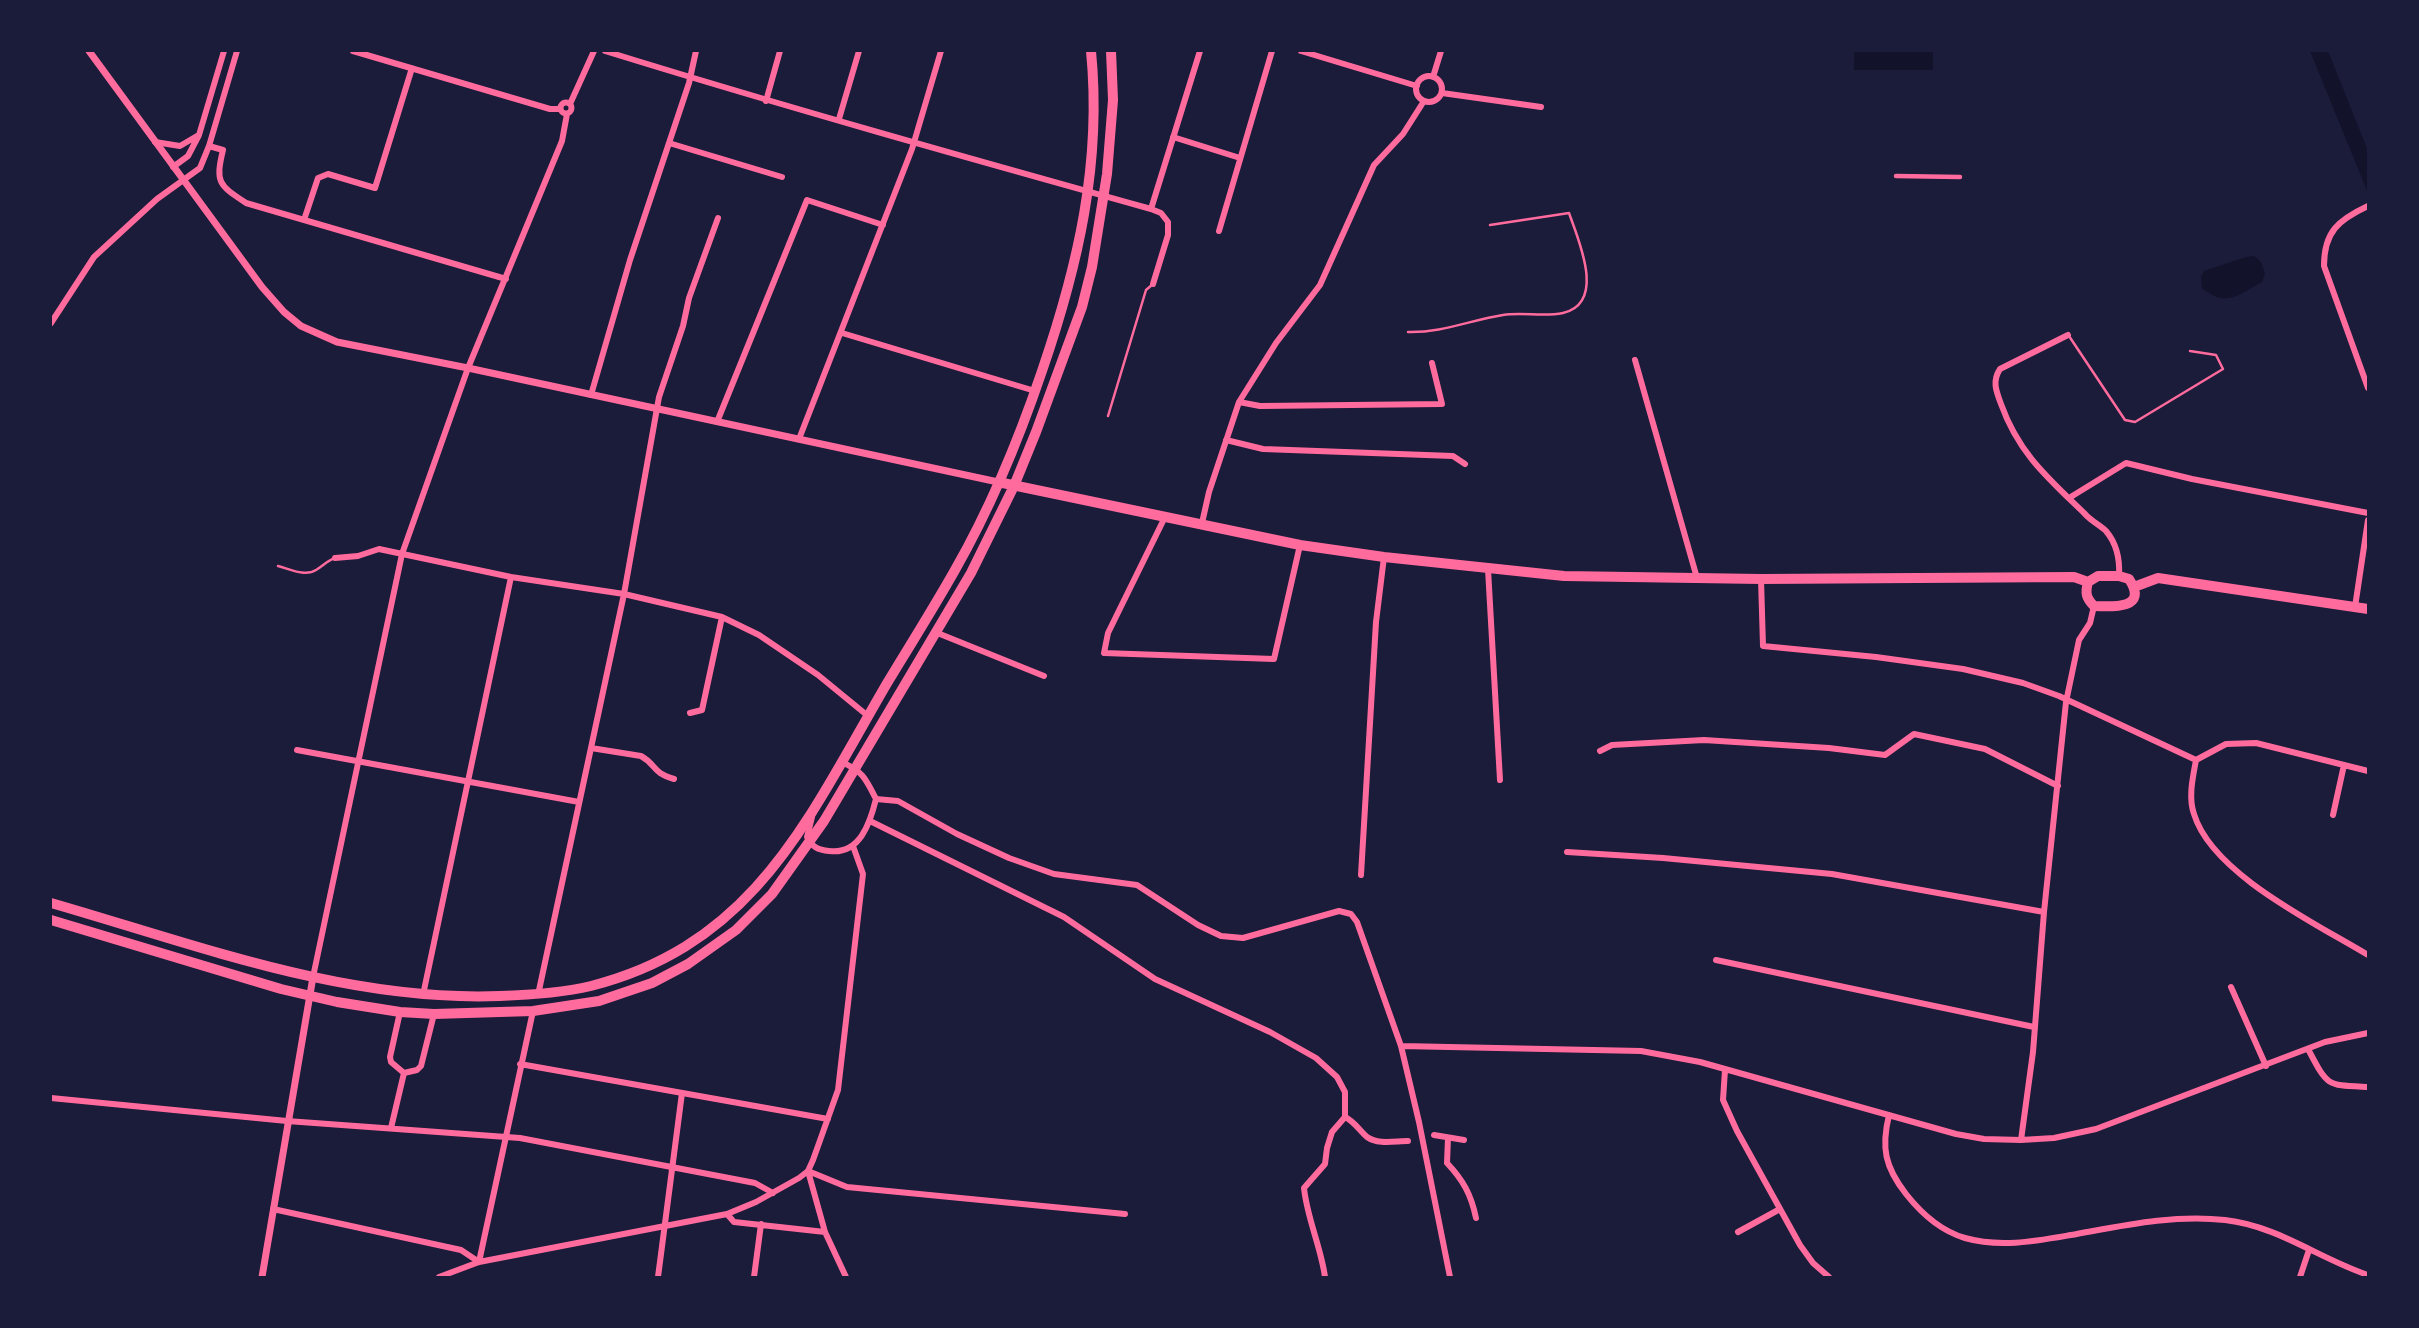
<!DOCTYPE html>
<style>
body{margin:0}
#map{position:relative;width:2419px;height:1328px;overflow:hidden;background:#1b1b3a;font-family:"Public Sans",sans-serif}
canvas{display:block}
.frame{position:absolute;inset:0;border:52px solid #1b1b3a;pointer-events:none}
</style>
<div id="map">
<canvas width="2419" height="1328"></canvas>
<div class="frame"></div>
</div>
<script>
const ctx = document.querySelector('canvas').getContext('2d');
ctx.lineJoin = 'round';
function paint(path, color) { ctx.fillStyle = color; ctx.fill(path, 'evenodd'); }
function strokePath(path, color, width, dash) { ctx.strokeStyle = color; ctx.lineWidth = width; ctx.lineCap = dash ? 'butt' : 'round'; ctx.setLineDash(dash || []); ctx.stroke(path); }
paint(new Path2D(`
 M1854 51H1933V70H1854Z
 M2310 51H2328L2368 151V193Z
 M2254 256 2261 262 2265 273 2262 282C2238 295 2226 308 2202 288L2201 277 2204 271 2246 257Z`), '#12122b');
strokePath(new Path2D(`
 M1408 332C1441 333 1471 320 1503 315 1522 312 1544 317 1563 313 1607 303 1578 239 1569 213L1490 225
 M2069 336 2125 420 2135 422 2223 369 2216 355 2190 351
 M1108 416 1146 290 1153 284
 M278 566C290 569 305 577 316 570 323 566 328 560 335 558`), '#ff6b9d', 2.5);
strokePath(new Path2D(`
 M1896 176 1960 177`), '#ff6b9d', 4.5);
strokePath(new Path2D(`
 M353 51 550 109H560
 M605 51C786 107 968 158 1151 209
 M1301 51 1417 86
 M1416 89a13 13 0 1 1 26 0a13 13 0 1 1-26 0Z
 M1433 77 1441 51
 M1442 93 1541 107
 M766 101 780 51
 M560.5 108a5.5 5.5 0 1 1 11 0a5.5 5.5 0 1 1-11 0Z
 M570 104 594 51
 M839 119 859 51
 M1173 137 1240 158
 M155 142 180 146 197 136
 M669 143 782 177
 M209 146 223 150C215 183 219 185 246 203L506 279
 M173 167 188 156 199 135 224 51
 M2368 206C2338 220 2324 232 2324 266L2368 388
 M304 220 318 178 328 174 375 188 412 68
 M1219 231 1272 51
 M1153 284 1168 235V222L1161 213 1151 209 1200 51
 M51 323 94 257 157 199 200 168 209 146 237 51
 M842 333 1035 391
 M2068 335 2000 369C1992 381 1996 391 2001 404 2019 454 2048 478 2085 514 2091 521 2100 525 2106 531 2117 544 2120 560 2119 576
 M1635 360 1697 578
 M591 395 630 260 689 83 696 51
 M1239 402 1260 406 1442 404 1432 363
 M717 422 807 200 883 225
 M799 439 912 149 941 51
 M1226 440 1263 449 1453 456 1465 464
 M2069 498 2126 463 2192 479 2368 513
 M1165 517 1108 633 1104 653 1274 659 1300 545
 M1202 523 1209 492 1239 402 1276 343 1320 285 1374 165 1403 134 1424 101
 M335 558 358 556 379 549 511 577 624 594 722 617 759 635 818 675 868 716
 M1488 569 1500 780
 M1761 579 1763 646 1876 657 1963 669 2023 683 2059 696 2196 760
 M2355 607 2368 520
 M935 632 1044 676
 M690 713 702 710 722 617
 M591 748 641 756C656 764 652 773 674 779
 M297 750 579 802
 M1600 751 1612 745 1704 740 1829 748 1885 755 1914 734 1985 749 2058 786
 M2196 760C2193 777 2188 797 2194 814 2212 874 2317 924 2368 955
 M2196 760 2226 744 2256 743 2368 771
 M876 799 898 801 957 834 1009 858 1054 874 1137 885 1198 925 1221 936 1243 938 1339 911 1351 914 1357 922 1401 1046 1419 1122 1450 1277
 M2333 815 2344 765
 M812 817 807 837C812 847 818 850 829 851 860 855 870 823 876 799 866 779 862 770 841 762
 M870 821 1064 917 1155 979 1270 1032 1316 1058 1337 1077 1345 1092V1117L1332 1132 1327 1148 1325 1164 1304 1188C1307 1218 1321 1247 1325 1277
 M1567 852 1663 858 1832 874 2044 912
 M1361 875 1376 622 1384 557
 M1716 960 2034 1027
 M313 977 402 554 468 368 562 141 567 114
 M2231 987 2266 1066
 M423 995 511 577
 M538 995 624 594 659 397 683 326 689 298 718 218
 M400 1012 390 1057 391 1062 404 1073 417 1070 421 1066 434 1014
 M1401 1046 1641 1051 1700 1062 1956 1134 1984 1139 2021 1140 2054 1138 2096 1129 2325 1042 2368 1033
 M2308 1049C2328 1087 2326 1085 2368 1087
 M520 1064 828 1119
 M1725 1070 1723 1100 1737 1131 1800 1245 1813 1263 1829 1277
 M51 1098 287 1121 520 1138 755 1183 773 1193
 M1889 1115C1881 1148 1885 1167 1906 1194 1921 1213 1941 1231 1965 1238 2000 1248 2036 1241 2071 1235 2121 1226 2173 1214 2225 1220 2278 1226 2318 1258 2368 1275
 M1345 1117C1355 1122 1359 1130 1367 1137 1378 1145 1395 1141 1408 1141
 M391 1128 404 1073
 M1434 1135 1464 1140
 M1448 1138 1447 1163C1463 1180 1471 1194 1476 1218
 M2021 1140 2033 1052 2044 912 2066 702 2079 640 2090 623 2094 606
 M808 1171 847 1187 1125 1214
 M808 1171 825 1232 846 1277
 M273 1209 461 1250 479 1262
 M727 1214 734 1222 825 1232
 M1738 1232 1780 1209
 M479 1262 533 1011
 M439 1277 479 1262 727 1214 756 1202 799 1178 808 1171 813 1160 838 1090 863 874 853 846
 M658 1277 682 1093
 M754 1277 761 1224
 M2300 1277 2309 1250`), '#ff6b9d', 6);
strokePath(new Path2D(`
 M89 51 262 287 284 312 301 326 337 342 468 368 998 482
 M262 1277 313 977`), '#ff6b9d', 7);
strokePath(new Path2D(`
 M998 482 1300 545 1384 557 1564 576 1761 579 2074 577 2088 582
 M2098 576H2119L2129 579C2149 609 2113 607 2094 606 2086 598 2085 593 2088 582Z
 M2134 587 2158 578 2368 609
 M51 903C197 945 346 1002 500 996 531 995 561 993 591 986 755 944 808 819 886 685 909 647 933 609 955 570 991 507 1019 439 1042 371 1078 266 1102 163 1091 51
 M51 920 281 989 337 1002 400 1012 434 1014 533 1011 599 1001 652 983 688 964 736 930 772 894 824 821 971 573 1014 486 1036 432 1082 307 1092 267 1107 174 1113 100 1111 51`), '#ff6b9d', 10);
</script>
